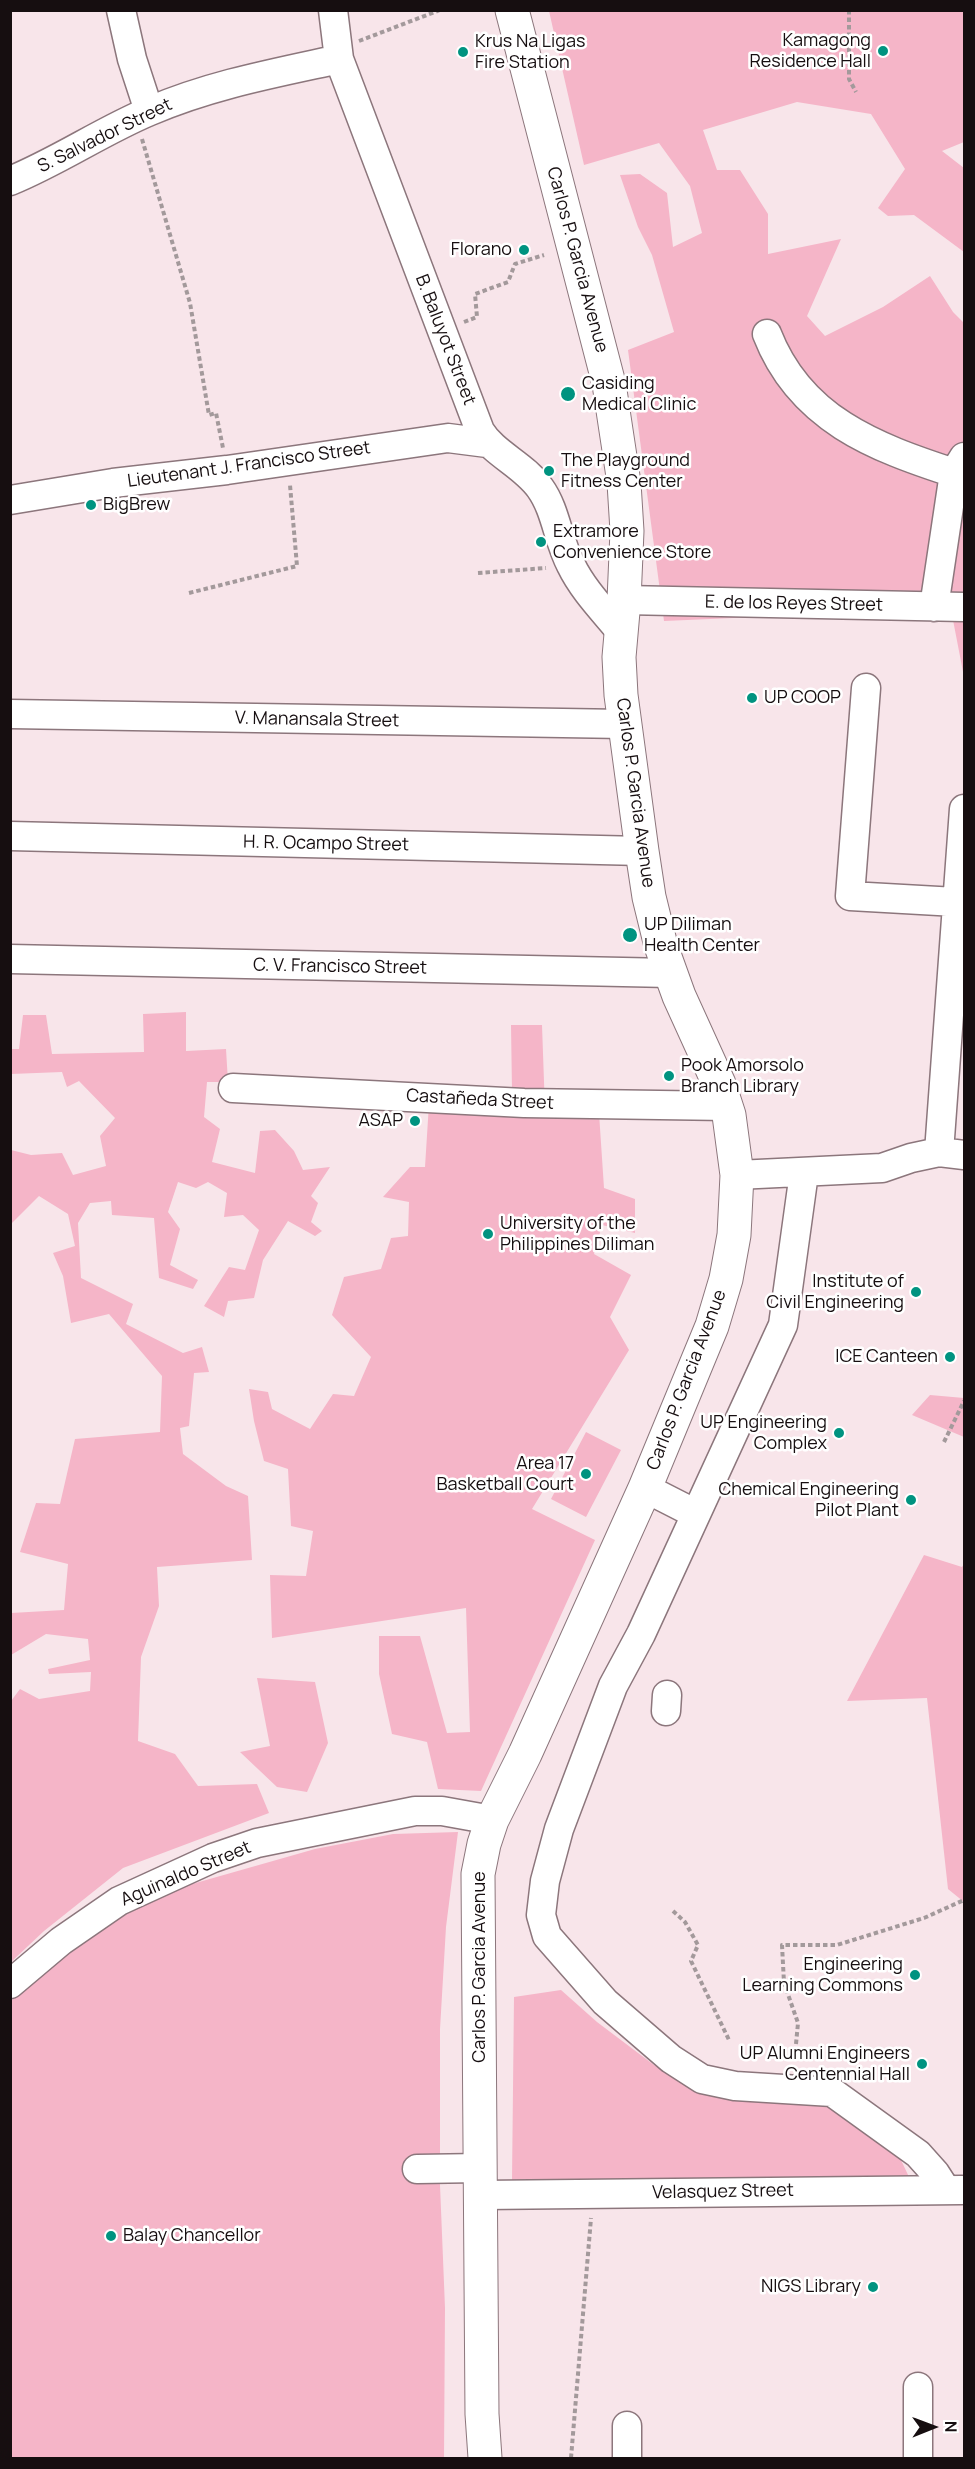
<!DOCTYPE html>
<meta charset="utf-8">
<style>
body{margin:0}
#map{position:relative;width:975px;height:2469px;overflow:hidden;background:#fef4f6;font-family:Manrope,sans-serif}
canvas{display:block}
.frame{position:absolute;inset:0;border:12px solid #160e10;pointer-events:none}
.north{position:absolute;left:903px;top:2397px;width:60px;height:60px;-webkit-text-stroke:4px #fff;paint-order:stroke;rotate:89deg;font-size:16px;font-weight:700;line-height:24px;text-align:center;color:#160e10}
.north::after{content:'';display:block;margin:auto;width:21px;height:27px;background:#160e10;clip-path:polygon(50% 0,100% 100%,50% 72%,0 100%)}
</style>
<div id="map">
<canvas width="975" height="2469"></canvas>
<div class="frame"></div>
<div class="north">N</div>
</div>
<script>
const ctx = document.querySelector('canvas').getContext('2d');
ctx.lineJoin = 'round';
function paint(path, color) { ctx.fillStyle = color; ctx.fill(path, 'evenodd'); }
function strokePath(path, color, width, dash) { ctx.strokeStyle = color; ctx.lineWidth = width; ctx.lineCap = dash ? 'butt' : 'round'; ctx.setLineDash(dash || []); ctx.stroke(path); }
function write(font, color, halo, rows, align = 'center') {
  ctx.font = font + ' Manrope,sans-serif'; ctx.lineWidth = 5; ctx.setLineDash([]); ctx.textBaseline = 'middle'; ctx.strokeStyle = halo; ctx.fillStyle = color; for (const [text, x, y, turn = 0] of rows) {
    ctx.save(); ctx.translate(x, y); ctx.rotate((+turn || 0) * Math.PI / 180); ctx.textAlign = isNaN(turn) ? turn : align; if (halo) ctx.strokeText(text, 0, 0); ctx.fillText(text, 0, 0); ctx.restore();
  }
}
paint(new Path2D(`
 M11 11H964V2458H11Z`), '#f8e5ea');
paint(new Path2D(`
 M549 11H964V142L942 151 964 168V252L914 215 888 216 878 208 905 169 871 114 797 102 703 130 717 170H740L768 214V254L841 239 807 316 825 336 883 307 930 276 953 312 964 323V608L664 621 628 350 674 332 652 255 638 227 620 175 640 174 667 193 673 247 702 233 690 186 659 143 584 165Z
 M953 620H964V678V677Z
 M186 1012V1051L226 1049 228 1082H207L204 1117 220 1129 212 1162 255 1173 260 1131 275 1130 294 1151 303 1170 330 1167 311 1196 318 1203 311 1222 322 1231 315 1236 288 1221 263 1260 254 1298 228 1301 224 1317 204 1306 229 1267 245 1270 259 1230 243 1215 224 1217 227 1193 208 1182 196 1188 178 1182 168 1212 180 1229 170 1265 198 1280 193 1289 159 1278 154 1218 112 1215 111 1201 90 1203 78 1223 81 1278 133 1304 126 1324 183 1353 202 1347 209 1372 194 1373 189 1426 180 1428 183 1454 226 1486 248 1496 252 1560 157 1567 159 1606 141 1657 138 1741 175 1754 198 1786 257 1784 269 1813 123 1868 44 1931 11 1962V1701L20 1689 39 1699 90 1691 91 1672 49 1674 48 1669 90 1660 88 1639 46 1634 11 1655V1613L64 1610 68 1564 20 1552 36 1503 60 1504 75 1439 160 1432 162 1376 109 1314 71 1323 63 1276 53 1253 75 1246 68 1214 39 1196 11 1224V1150L31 1155 62 1153 73 1175 106 1166 100 1136 115 1118 79 1081 67 1087 62 1072 11 1074V1049H19L23 1015H46L52 1054 144 1052 143 1014Z
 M511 1025H542L545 1110 599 1113 604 1188 635 1199V1233L602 1225 594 1254 631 1275 610 1317 629 1350 532 1509 595 1540 481 1791 438 1789 427 1742 392 1734 379 1674V1636H420L447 1733 470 1732 466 1608 272 1638 270 1575 306 1576 313 1531 291 1526 288 1469 264 1461 254 1421 249 1389 268 1392 272 1409 310 1429 333 1394 354 1396 371 1357 332 1315 344 1277 381 1269 391 1238 408 1236 409 1202 383 1197 410 1167H425L430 1088 512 1091Z
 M930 1395 964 1398V1437L912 1415Z
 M586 1432 621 1450 586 1517 551 1499Z
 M924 1555 962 1567 964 1564V1902L948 1889 927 1698 847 1701Z
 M257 1678 315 1682 328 1743 307 1792 277 1787 240 1752 270 1746Z
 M458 1832 446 1927 440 2029V2185L445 2308 444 2458H11V2001L68 1948 164 1892 315 1849 393 1834Z
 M561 1990 597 2022 654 2065 693 2084 826 2098 893 2143 909 2177 512 2180 514 1997Z`), '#f5b5c8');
const minor = new Path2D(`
 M121 10 132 59 149 111
 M333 10 339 59 480 431C494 454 524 465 540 488 556 510 558 541 571 565 583 590 604 611 621 632
 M10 181C59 161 102 131 150 111 210 85 275 73 339 59
 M767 334C800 419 874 447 954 473
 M10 500 113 483 227 470 448 438 487 443
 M624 600 964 607
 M934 607 954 473 964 457
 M866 688 850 896 956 902
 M10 714 624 724
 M10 836 642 851
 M10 959 670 973
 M233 1088 524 1103 727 1106
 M939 1152 964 809
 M804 1173 783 1325 641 1634 613 1686 559 1829 545 1881 541 1915 547 1936 605 2002 671 2059 702 2079 735 2086 832 2092 918 2154 935 2173 946 2190
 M737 1175 882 1168 911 1158 939 1152 964 1155
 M645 1488 696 1514
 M666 1711 667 1695
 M10 1984 61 1941 119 1901 213 1858 257 1843 415 1811H442L492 1820
 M417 2169 481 2168
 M482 2195 962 2190
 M918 2387V2458
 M627 2458V2426`);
const major = new Path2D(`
 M485 2458 482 2414 478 1874 484 1844 492 1820 525 1754 645 1488 712 1326 726 1279 734 1235 737 1175 729 1115 719 1084 679 996 661 946 649 897 642 851 621 695 619 657 624 600 627 531 624 483 609 384 512 10`);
strokePath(minor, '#8c767c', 31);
strokePath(major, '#8c767c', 35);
strokePath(new Path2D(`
 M849 10V79L856 92
 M359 41 440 10
 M142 139 190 303 209 415 216 413 223 448
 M464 322 477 317 475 294 508 282 515 264 544 255
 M478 573 546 568
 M189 593 297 566 290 485
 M944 1442 964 1401
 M673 1911 685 1922 698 1945 691 1961 729 2040
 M796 2044 798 2023 784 1983 782 1945H837L924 1918 964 1900
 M571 2458 591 2218`), '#a3999b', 4, [4.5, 3]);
strokePath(minor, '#fff', 28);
strokePath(major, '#fff', 33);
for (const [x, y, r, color] of [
 [883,51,6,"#009380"],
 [463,52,6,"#009380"],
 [524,250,6,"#009380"],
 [568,394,8,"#009380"],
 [549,471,6,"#009380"],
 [91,505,6,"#009380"],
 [541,542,6,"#009380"],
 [752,698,6,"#009380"],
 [630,935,8,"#009380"],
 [669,1076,6,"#009380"],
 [415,1121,6,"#009380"],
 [488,1234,6,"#009380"],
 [916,1292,6,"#009380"],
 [950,1357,6,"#009380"],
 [839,1433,6,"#009380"],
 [586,1474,6,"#009380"],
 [911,1500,6,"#009380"],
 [915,1975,6,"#009380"],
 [922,2064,6,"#009380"],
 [111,2236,6,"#009380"],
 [873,2287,6,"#009380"]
]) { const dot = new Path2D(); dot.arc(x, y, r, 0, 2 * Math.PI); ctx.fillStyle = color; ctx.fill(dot); strokePath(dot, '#fff', 2); }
write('18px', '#160e10', '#fff', [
 ["Kamagong",871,41],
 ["Residence Hall",871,62],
 ["Krus Na Ligas",475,42,"left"],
 ["Fire Station",475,63,"left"],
 ["Florano",512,250],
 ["Casiding",582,384,"left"],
 ["Medical Clinic",582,405,"left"],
 ["The Playground",561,461,"left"],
 ["Fitness Center",561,482,"left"],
 ["BigBrew",103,505,"left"],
 ["Extramore",553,532,"left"],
 ["Convenience Store",553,553,"left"],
 ["UP COOP",764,698,"left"],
 ["UP Diliman",644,925,"left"],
 ["Health Center",644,946,"left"],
 ["Pook Amorsolo",681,1066,"left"],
 ["Branch Library",681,1087,"left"],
 ["ASAP",403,1121],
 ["University of the",500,1224,"left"],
 ["Philippines Diliman",500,1245,"left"],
 ["Institute of",904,1282],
 ["Civil Engineering",904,1303],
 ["ICE Canteen",938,1357],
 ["UP Engineering",827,1423],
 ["Complex",827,1444],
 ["Area 17",574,1464],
 ["Basketball Court",574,1485],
 ["Chemical Engineering",899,1490],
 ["Pilot Plant",899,1511],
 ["Engineering",903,1965],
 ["Learning Commons",903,1986],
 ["UP Alumni Engineers",910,2054],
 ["Centennial Hall",910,2075],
 ["Balay Chancellor",123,2236,"left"],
 ["NIGS Library",861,2287]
], 'right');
write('18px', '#160e10', '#fff', [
 ["S. Salvador Street",105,136,-26],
 ["Carlos P. Garcia Avenue",577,260,75],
 ["B. Baluyot Street",445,340,69],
 ["Lieutenant J. Francisco Street",249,465,-8],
 ["E. de los Reyes Street",794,604,1],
 ["V. Manansala Street",317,720,1],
 ["Carlos P. Garcia Avenue",635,793,82],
 ["H. R. Ocampo Street",326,844,1],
 ["C. V. Francisco Street",340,967,1],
 ["Castañeda Street",480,1100,3],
 ["Carlos P. Garcia Avenue",687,1380,-69],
 ["Aguinaldo Street",186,1874,-23],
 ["Carlos P. Garcia Avenue",480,1967,-90],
 ["Velasquez Street",723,2192,-1]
]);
</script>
